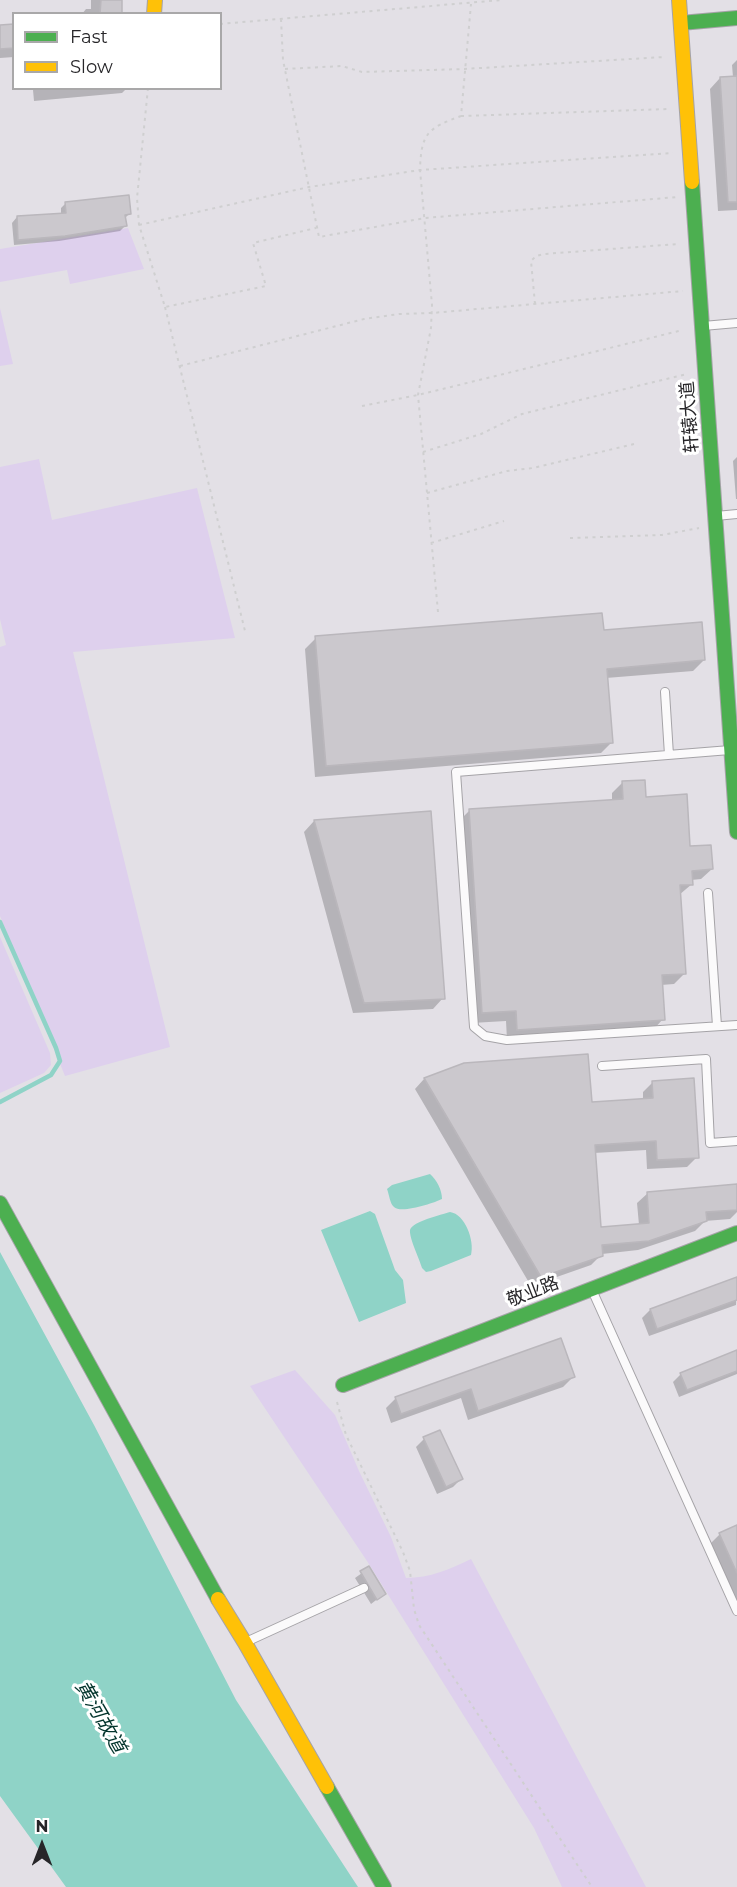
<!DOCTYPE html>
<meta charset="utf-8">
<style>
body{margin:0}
#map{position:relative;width:737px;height:1887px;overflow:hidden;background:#e3e0e6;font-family:Montserrat,sans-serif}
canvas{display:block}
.legend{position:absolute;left:12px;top:12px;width:210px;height:78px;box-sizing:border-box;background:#fff;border:2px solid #a9a8a9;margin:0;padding:8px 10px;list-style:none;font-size:18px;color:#272629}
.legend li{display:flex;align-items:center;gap:12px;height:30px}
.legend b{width:30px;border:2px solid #a9a8a9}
.north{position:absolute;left:12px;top:1815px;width:60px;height:60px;-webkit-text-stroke:4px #fff;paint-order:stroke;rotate:0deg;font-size:16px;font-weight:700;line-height:24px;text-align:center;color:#272629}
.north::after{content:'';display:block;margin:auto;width:21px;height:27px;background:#272629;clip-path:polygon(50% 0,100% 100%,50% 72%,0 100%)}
</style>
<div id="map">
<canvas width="737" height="1887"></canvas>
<ul class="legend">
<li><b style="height:8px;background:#4caf50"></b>Fast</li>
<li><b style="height:8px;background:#ffc107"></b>Slow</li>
</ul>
<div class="north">N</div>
</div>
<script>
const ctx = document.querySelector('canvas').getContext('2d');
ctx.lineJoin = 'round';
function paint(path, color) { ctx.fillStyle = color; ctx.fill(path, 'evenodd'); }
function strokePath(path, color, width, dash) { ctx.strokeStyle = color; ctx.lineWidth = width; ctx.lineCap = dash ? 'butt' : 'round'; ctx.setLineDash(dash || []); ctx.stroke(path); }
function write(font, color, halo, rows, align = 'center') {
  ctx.font = font + ' Montserrat,"Noto Sans SC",sans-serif'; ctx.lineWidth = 6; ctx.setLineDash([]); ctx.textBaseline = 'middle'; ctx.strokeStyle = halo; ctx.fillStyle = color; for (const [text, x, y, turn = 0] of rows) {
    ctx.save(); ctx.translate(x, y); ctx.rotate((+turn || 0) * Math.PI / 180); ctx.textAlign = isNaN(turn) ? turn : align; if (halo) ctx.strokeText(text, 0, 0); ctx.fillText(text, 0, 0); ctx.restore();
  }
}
paint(new Path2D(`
 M128 228 144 269 70 284 67 270 0 282V249Z
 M0 308 13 364 0 366Z
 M39 459 52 520 197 488 235 638 73 652 170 1047 65 1076 0 916V647L6 645 0 619V467Z
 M0 937 50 1053 51 1065 44 1073 0 1093Z
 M295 1370 335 1415 359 1471 391 1537 406 1578C430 1578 450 1569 471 1559L646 1887H562L534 1828 367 1561 250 1386Z`), '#ded0ed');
paint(new Path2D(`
 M430 1174C437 1180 442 1190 442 1199 434 1203 401 1214 394 1207 390 1204 389 1194 387 1189L392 1185Z
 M370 1211 375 1214 395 1270 403 1280 406 1303 359 1322 321 1230Z
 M450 1212C465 1214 475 1241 471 1255L431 1271 426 1272 422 1268C420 1260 409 1238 410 1230 413 1221 441 1215 450 1212Z
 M0 1252 94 1425 236 1700 358 1887H66L0 1796Z`), '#8fd3c7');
paint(new Path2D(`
 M91 0H121L120 14H82L86 9H91Z
 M14 25V57L0 58V26Z
 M737 60V210L718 211 710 89 720 78 733 77 732 65Z
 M35 88H127L122 93 34 101 33 90Z
 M66 203 129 214 124 219 125 226 120 231 59 241 14 245 12 223 17 217 61 215V208Z
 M737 457V499H736L733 461Z
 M603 632 704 660 693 671 606 678 612 742 601 753 315 777 305 649 316 638Z
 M622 783 645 799 689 848 712 869 701 879 691 880 692 884 679 895 685 973 674 984 661 985 663 1019 653 1030 507 1040 506 1021 472 1023 459 821 469 811 612 801V793Z
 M430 813 443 998 433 1009 353 1013 304 832 314 821Z
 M465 1064 590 1104 643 1100V1092L653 1082 697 1157 687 1167 647 1169 646 1150 594 1153 600 1229 639 1225 637 1203 648 1193 737 1186V1212L730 1219 705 1221 695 1231 638 1250 602 1254 591 1265 531 1286 415 1089 424 1079Z
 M737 1279 736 1305 649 1336 642 1318 650 1310Z
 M560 1340 573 1377 563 1387 468 1420 461 1398 391 1423 386 1408 396 1398Z
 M737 1352V1374L679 1397 673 1382 681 1374Z
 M424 1439 461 1479 453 1487 437 1494 416 1447Z
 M737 1526V1604L710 1544 720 1534Z
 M369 1568 384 1594 371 1604 355 1578Z`), '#0003');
strokePath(new Path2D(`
 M0 922 56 1048 60 1061 51 1075 0 1102`), '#8fd3c7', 4.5);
const building = new Path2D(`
 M101 0H122V14H100Z
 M14 24V48L0 49V25Z
 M737 76V202H728L720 77Z
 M129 195 131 214 125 215 127 226 65 236 18 240 17 216 66 213 65 202Z
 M602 613 604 630 702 622 705 660 607 669 613 743 326 766 315 636Z
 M645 780 646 797 687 794 690 846 711 845 713 869 692 871 693 885H680L686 974 662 975 665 1020 517 1030 516 1011 482 1013 469 809 623 799 622 781Z
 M431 811 445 999 364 1003 314 820Z
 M588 1054 592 1102 653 1098 652 1081 694 1078 699 1158 657 1160 656 1141 595 1145 601 1227 649 1223 647 1192 737 1184V1210L706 1212 707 1221 649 1241 602 1245 603 1256 541 1277 424 1078 464 1063Z
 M737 1277V1300L657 1329 650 1309Z
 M561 1338 575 1377 478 1411 471 1389 401 1414 395 1397Z
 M737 1350V1371L687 1390 680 1373Z
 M440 1430 463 1479 446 1487 423 1437Z
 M737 1525V1573L719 1533Z
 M369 1566 386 1594 377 1600 360 1571Z`);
paint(building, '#cbc8cd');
strokePath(building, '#bab7bc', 1.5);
const lane = new Path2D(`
 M703 326 737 323
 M716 516 737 514
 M665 692 669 755
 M730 750 456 772 474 1027 485 1036 507 1040 737 1025
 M708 893 717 1026
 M602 1066 706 1059 710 1143 737 1141
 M592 1290 737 1611
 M246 1642 364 1588`);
const fast = new Path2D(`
 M681 23 737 18
 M692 182 737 832
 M0 1203 218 1599
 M343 1385 737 1233
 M327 1787 384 1887`);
const slow = new Path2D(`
 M679 0 692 182
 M154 14 155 0
 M218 1599 245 1643 327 1787`);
strokePath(lane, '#a5a3a7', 10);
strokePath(fast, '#a5a3a7', 16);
strokePath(slow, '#a5a3a7', 16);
strokePath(new Path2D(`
 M281 19 283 60 319 237 425 218 677 197
 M220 24 501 0
 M285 69 342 66 362 72 464 69 664 57
 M148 88 137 198 139 225 165 307 266 286 253 243 316 228
 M461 116 668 109
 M139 225 309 187 420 170 673 153
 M535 304 531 261 536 256 544 254 678 244
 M165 307 245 631
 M180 366 364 319 399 314 432 313 683 291
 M362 406 418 395 683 330
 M423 452 481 434 522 414 687 374
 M427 493 507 471 533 468 634 444
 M570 538 662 535 699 528
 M431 543 504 521
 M438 612 418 395 431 328 432 305 420 170C421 133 428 128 461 116L471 4
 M337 1402 346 1435 403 1552 410 1571 414 1609 419 1625 592 1887`), '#cfcfd0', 2, [3, 4.5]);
strokePath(lane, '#fbfafb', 8);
strokePath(fast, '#4caf50', 14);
strokePath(slow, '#ffc107', 14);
write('18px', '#272629', '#fff', [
 ["轩辕大道",690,417,-94],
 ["敬业路",533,1292,-21]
]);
write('italic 20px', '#03342c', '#fff', [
 ["黄河故道",100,1717,60]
]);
</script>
